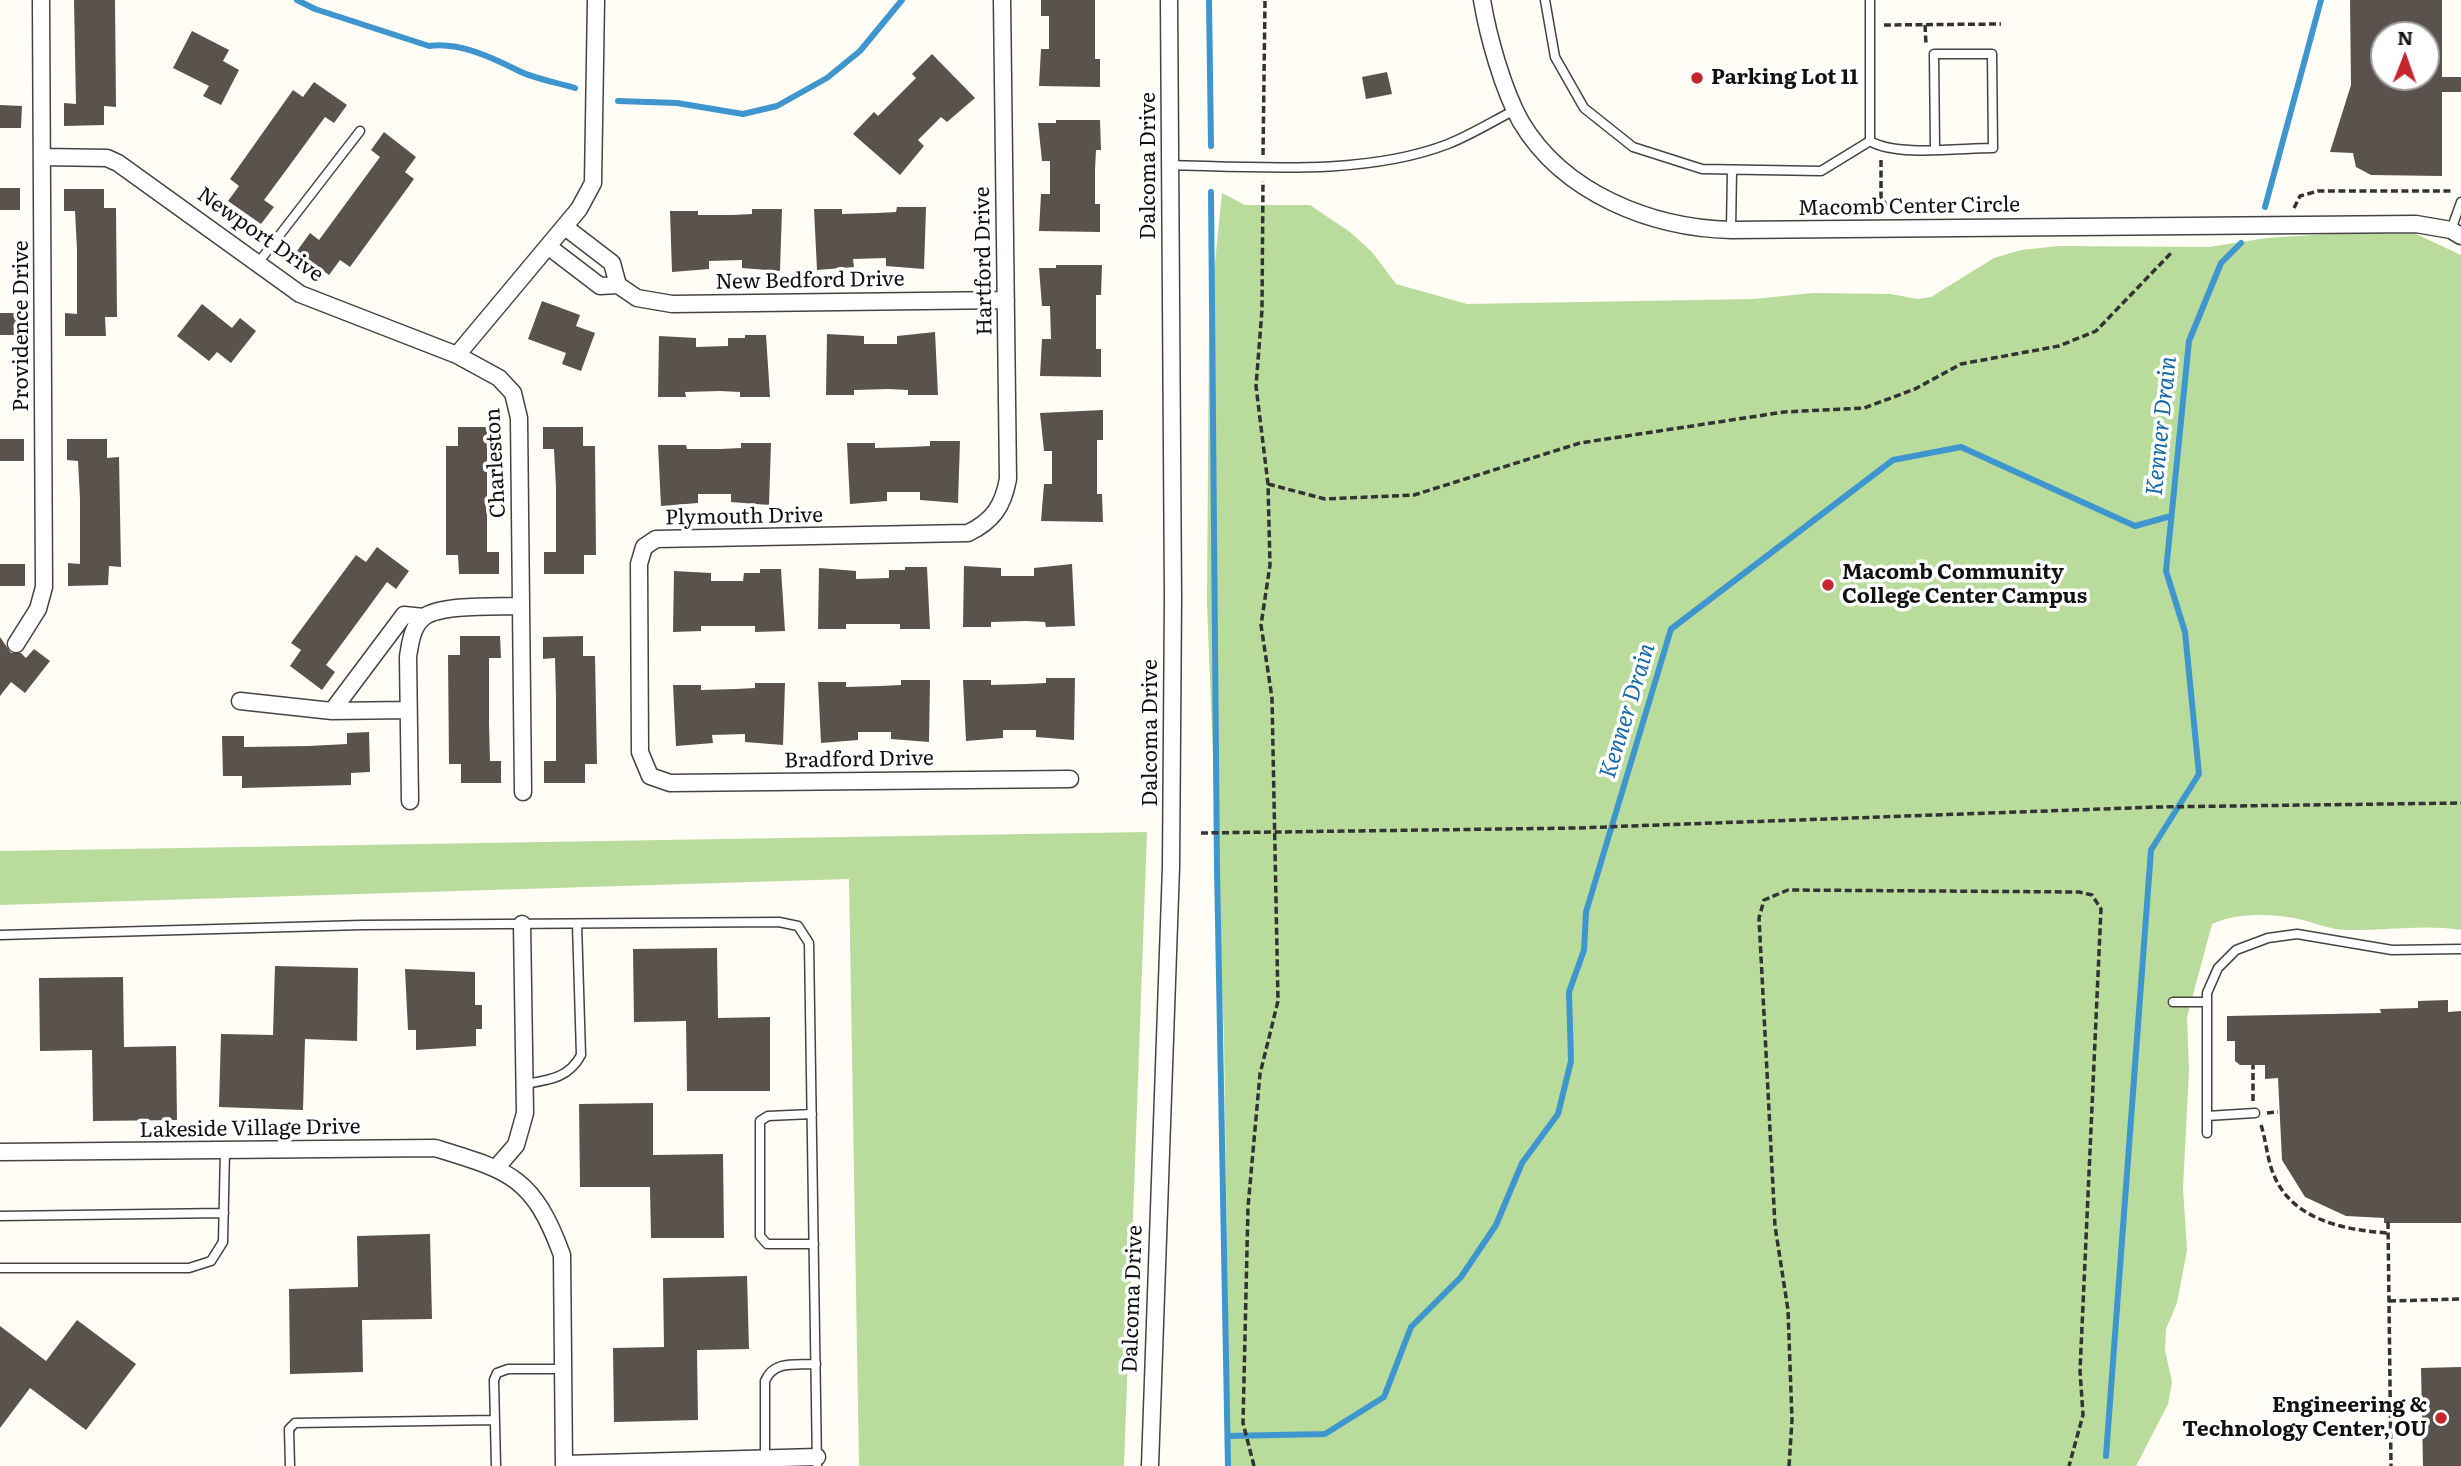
<!DOCTYPE html>
<style>
body{margin:0}
#map{position:relative;width:2461px;height:1466px;overflow:hidden;background:#fffdf5;font-family:Literata,serif}
canvas{display:block}
.north{position:absolute;left:2370px;top:21px;width:70px;height:70px;box-sizing:border-box;background:#fff;border:2px solid #a0a0a0;border-radius:50%;rotate:1deg;font-size:19px;font-weight:700;line-height:28px;text-align:center;color:#111}
.north::after{content:'';display:block;margin:auto;width:24px;height:32px;background:#c4262e;clip-path:polygon(50% 0,100% 100%,50% 72%,0 100%)}
</style>
<div id="map">
<canvas width="2461" height="1466"></canvas>
<div class="north">N</div>
</div>
<script>
const ctx = document.querySelector('canvas').getContext('2d');
ctx.lineJoin = 'round';
function paint(path, color) { ctx.fillStyle = color; ctx.fill(path, 'evenodd'); }
function strokePath(path, color, width, dash) { ctx.strokeStyle = color; ctx.lineWidth = width; ctx.lineCap = dash ? 'butt' : 'round'; ctx.setLineDash(dash || []); ctx.stroke(path); }
function write(font, color, halo, rows, align = 'center') {
  ctx.font = font + ' Literata,serif'; ctx.lineWidth = 7; ctx.setLineDash([]); ctx.textBaseline = 'middle'; ctx.strokeStyle = halo; ctx.fillStyle = color; for (const [text, x, y, turn = 0] of rows) {
    ctx.save(); ctx.translate(x, y); ctx.rotate((+turn || 0) * Math.PI / 180); ctx.textAlign = isNaN(turn) ? turn : align; if (halo) ctx.strokeText(text, 0, 0); ctx.fillText(text, 0, 0); ctx.restore();
  }
}
paint(new Path2D(`
 M1222 193 1245 205H1310L1350 232 1372 252 1396 284 1467 304 1754 299 1813 293 1891 294 1917 299 1931 297 1994 258 2021 250 2059 246 2209 247 2267 238 2345 233 2416 234 2461 255V930C2422 924 2385 931 2346 930 2329 929 2315 923 2299 919 2273 914 2237 912 2212 924L2187 1017 2189 1070 2183 1188 2187 1250 2177 1303 2166 1329 2165 1350 2172 1382 2168 1404 2136 1466H1230L1224 1039 1207 604 1209 321Z
 M1147 832 1124 1466H859L849 879 0 905V851Z`), '#b9dc9c');
strokePath(new Path2D(`
 M297 0 315 9 429 46C459 42 491 57 517 70 534 79 556 82 575 88
 M1209 0 1211 146
 M618 101 677 103 743 114 777 106 827 78 860 51 902 0
 M1211 192 1217 868 1228 1466
 M2265 207 2321 0
 M1228 1436 1325 1434 1384 1397 1411 1327 1461 1277 1496 1225 1522 1163 1558 1114 1571 1061 1569 992 1584 950 1586 912 1671 629 1893 460 1961 447 2135 526 2171 516
 M2106 1456 2151 850 2199 774 2185 632 2166 571 2189 341 2221 263 2241 243`), '#3f96cf', 6);
paint(new Path2D(`
 M74 0H115L116 107 104 106V125L64 126V103L76 104Z
 M1041 0H1095V59H1100V87L1039 86 1041 49H1049V16H1041Z
 M2350 0H2442V77H2461V92H2442V176L2371 175 2356 167 2353 153 2330 152 2351 85ZM2384 35H2426V77H2384Z
 M192 31 229 50 223 61 239 70 221 105 203 96 209 86 173 68Z
 M932 54 975 98 947 122 941 117 918 140 924 146 900 175 853 134 874 112 878 116 916 78 912 74Z
 M1387 72 1392 94 1366 99 1362 77Z
 M314 82 347 105 334 123 325 117 287 169 264 200 274 207 261 224 228 201 239 186 230 179 293 90 303 97Z
 M0 105 22 106 21 128H0Z
 M1056 120H1100L1101 150H1096L1095 170V204H1100V232L1039 231 1041 194H1050V161H1042L1038 123H1056Z
 M384 132 416 157 405 172 414 179 350 267 340 260 329 275 297 251 310 233 319 240 380 157 371 150Z
 M0 188H20V210H0Z
 M64 189H104V208H116L117 317H105L106 336H65V313L77 314V249L75 211H64Z
 M897 207H926L924 269 886 266V258L853 259 854 267 817 270 814 209H842V214L877 213 896 212Z
 M752 209H782L780 271 742 268V260L709 261V269L672 272 670 211H698V215H732L752 214Z
 M1056 265H1102L1101 295H1096V349H1101V377L1040 376 1042 339H1051L1050 306H1042L1039 268H1056Z
 M542 301 580 315 576 326 595 333 581 371 562 364 566 353 528 339Z
 M202 304 232 328 240 318 256 331 231 363 217 352 209 361 177 336Z
 M0 313H21V335H0Z
 M935 332 938 395H908V390L889 389 854 390V395H826L827 334 864 336V344H897V336Z
 M745 335H766L770 397H740V392L720 391 685 392 686 397H658L659 336 696 338V347L728 346V338H745Z
 M1103 410V440H1097V494H1102L1103 522 1041 521 1044 484H1052V451H1044L1040 413Z
 M458 427H498V449H487V552H499V574H459L458 555H446V446H458Z
 M543 427H583V446H595L596 555H584V574H544V552H556V487L554 449H543Z
 M0 439H24V461H0Z
 M67 439H107V458L119 457 121 567 109 566 108 585 68 586V563L80 564V499L78 461 67 460Z
 M930 441H960L958 503 920 500V492H887V501L850 504 847 443H875V448L910 447 930 446Z
 M741 443H771L769 505 731 502V494H698V503L661 506 658 445H686L687 449H721L741 448Z
 M377 547 409 571 396 589 387 582 349 634 326 665 335 672 322 690 290 666 301 650 291 643 356 555 366 562Z
 M0 564H25V586H0Z
 M1072 564 1075 626 1046 627 1045 622 1026 621 991 622V627H963L964 566 1001 568V576H1034V568Z
 M905 567H927L930 629H900V624H846V629H818L819 568 856 571V579L889 578V570H905Z
 M760 569H781L785 631 755 632V626H701V631L673 632 674 571 711 573V581H743L744 573H760Z
 M460 636H500L501 658H489V723L490 761H501V783H461V764H449L448 655H460Z
 M583 636V656H595L597 764H585V783H544V761H556V697L555 658 543 659V637Z
 M0 637 11 653H21L26 658 34 649 50 661 25 693 11 682 0 696Z
 M1046 678H1075L1074 740 1036 737V730H1003V738L966 741 963 680H991V685L1026 684 1046 683Z
 M901 680H930L929 742 891 739V732H858V740L821 743 818 682H846V687L881 686 901 685Z
 M755 683H785L783 745 745 742V734L712 735 713 743 676 746 673 685H701V690L736 689 755 688Z
 M369 732 370 772 351 773V785L242 788V776H223L222 736H244V747L309 746 347 744V733Z
 M717 948 718 1018 770 1017V1091H687L686 1021 634 1022 633 949Z
 M275 966 358 968 357 1041 305 1039 303 1110 219 1107 221 1034 273 1035Z
 M405 969 475 972V1005H482V1029H476V1046L416 1050V1030H408Z
 M123 977 124 1047 176 1046 177 1120 93 1121 92 1050 40 1051 39 978Z
 M2448 1000V1012L2461 1011V1223H2384V1218L2346 1216 2305 1197 2282 1160 2278 1078 2265 1079V1065H2240L2235 1061V1041H2227V1016L2381 1013 2380 1009 2418 1008V1001Z
 M653 1103V1155L723 1154 724 1238H651L650 1187H580L579 1104Z
 M430 1234 432 1319 362 1320 363 1372 290 1374 289 1289 358 1287 357 1236Z
 M747 1276 749 1349 697 1350 698 1420 614 1422 613 1348 664 1347 663 1278Z
 M77 1320 136 1364 86 1430 30 1388 0 1428V1326L46 1361Z
 M2461 1367V1466H2423L2421 1368Z`), '#5a524d');
const service = new Path2D(`
 M1545 0 1555 57 1584 108 1633 147 1702 169 1821 171 1870 141V0
 M1870 141C1896 157 1961 148 1993 148L1992 54H1934L1935 148
 M1170 165C1256 167 1366 176 1448 144 1471 135 1493 121 1515 110
 M1731 230 1732 170
 M2451 230 2461 202
 M258 263 360 131
 M0 935 362 925 779 922 798 926 809 943 817 1466
 M2173 1002H2206
 M525 1084C549 1080 569 1078 581 1055L577 924
 M812 1114 768 1116 760 1121V1236L767 1244H814
 M2207 1116 2255 1113
 M2207 1133V993L2218 968 2236 950 2268 938 2297 934 2392 950 2461 949
 M0 1216 224 1213
 M0 1268H189L211 1261 223 1242 225 1150
 M765 1460V1381C774 1360 795 1365 816 1364
 M290 1466 289 1429 295 1423 495 1420
 M496 1466 494 1380 497 1373 508 1369H564`);
const minor = new Path2D(`
 M1002 0 1008 479C1003 506 993 521 968 533L656 539 644 547 639 564 640 752 650 776 670 783 1070 779
 M1482 0C1488 36 1503 90 1521 122 1564 194 1652 228 1731 230L2416 224 2451 230 2461 236
 M42 157 107 158 118 163 300 294 457 355 499 378 513 393 519 418 523 792
 M549 247 600 286 618 285 612 263 565 227
 M618 285 637 298 672 304 1006 300
 M457 355 579 209 593 183 596 0
 M16 644 38 609 44 587 41 0
 M240 701 332 711 408 710
 M332 711 404 615 424 617
 M410 801 408 657C410 644 412 626 424 617 442 604 498 607 521 606
 M0 1152 435 1148C510 1171 533 1176 562 1255L564 1466
 M497 1167 516 1145 525 1113 522 924
 M564 1464 817 1457
 M1150 1466 1171 867 1173 597 1169 0`);
strokePath(service, '#444', 11);
strokePath(minor, '#444', 19);
strokePath(new Path2D(`
 M1884 25 2001 24
 M1925 25 1926 44
 M1263 155 1265 0
 M1881 160V197L1891 212
 M2294 208 2300 196 2318 191H2453
 M1268 484 1325 499 1414 495 1580 443 1784 412 1864 408 1915 389 1961 364 2059 346 2096 331 2173 251
 M1201 833 1576 828 2156 807 2461 803
 M2253 1101V1065
 M2267 1113 2278 1112
 M2261 1125C2266 1140 2267 1158 2273 1173 2291 1220 2344 1230 2388 1233
 M2388 1222 2391 1466
 M2389 1301 2461 1299
 M1254 1466 1243 1423 1248 1207 1260 1074 1278 1001 1272 698 1261 625 1270 565 1268 484 1256 386 1262 310 1263 181
 M1789 1466 1792 1420 1788 1310 1775 1226 1759 918 1764 900 1788 890 2079 892 2092 895 2101 909 2080 1371 2083 1415 2069 1466`), '#333', 3.5, [7, 3.5]);
strokePath(service, '#fff', 8);
strokePath(minor, '#fff', 16);
for (const [x, y, r, color] of [
 [1697,78,7,"#c4262e"],
 [1828,585,7,"#c4262e"],
 [2441,1418,7,"#c4262e"]
]) { const dot = new Path2D(); dot.arc(x, y, r, 0, 2 * Math.PI); ctx.fillStyle = color; ctx.fill(dot); strokePath(dot, '#fff', 2.5); }
write('bold 21px', '#111', '#fff', [
 ["Parking Lot 11",1711,78],
 ["Macomb Community",1842,573],
 ["College Center Campus",1842,597],
 ["Engineering &",2427,1406,"right"],
 ["Technology Center, OU",2427,1430,"right"]
], 'left');
write('21px', '#111', '#fff', [
 ["Dalcoma Drive",1149,166,-90],
 ["Macomb Center Circle",1909,207,-1],
 ["Newport Drive",260,235,35],
 ["Hartford Drive",984,261,-91],
 ["New Bedford Drive",810,281,-1],
 ["Providence Drive",22,326,-90],
 ["Charleston",496,463,-93],
 ["Plymouth Drive",744,517,-1],
 ["Dalcoma Drive",1151,733,-90],
 ["Bradford Drive",859,760,-1],
 ["Lakeside Village Drive",250,1129,-1],
 ["Dalcoma Drive",1133,1299,-88]
]);
write('italic 23px', '#1768a6', '#fff', [
 ["Kenner Drain",2162,426,-84],
 ["Kenner Drain",1628,711,-73]
]);
</script>
